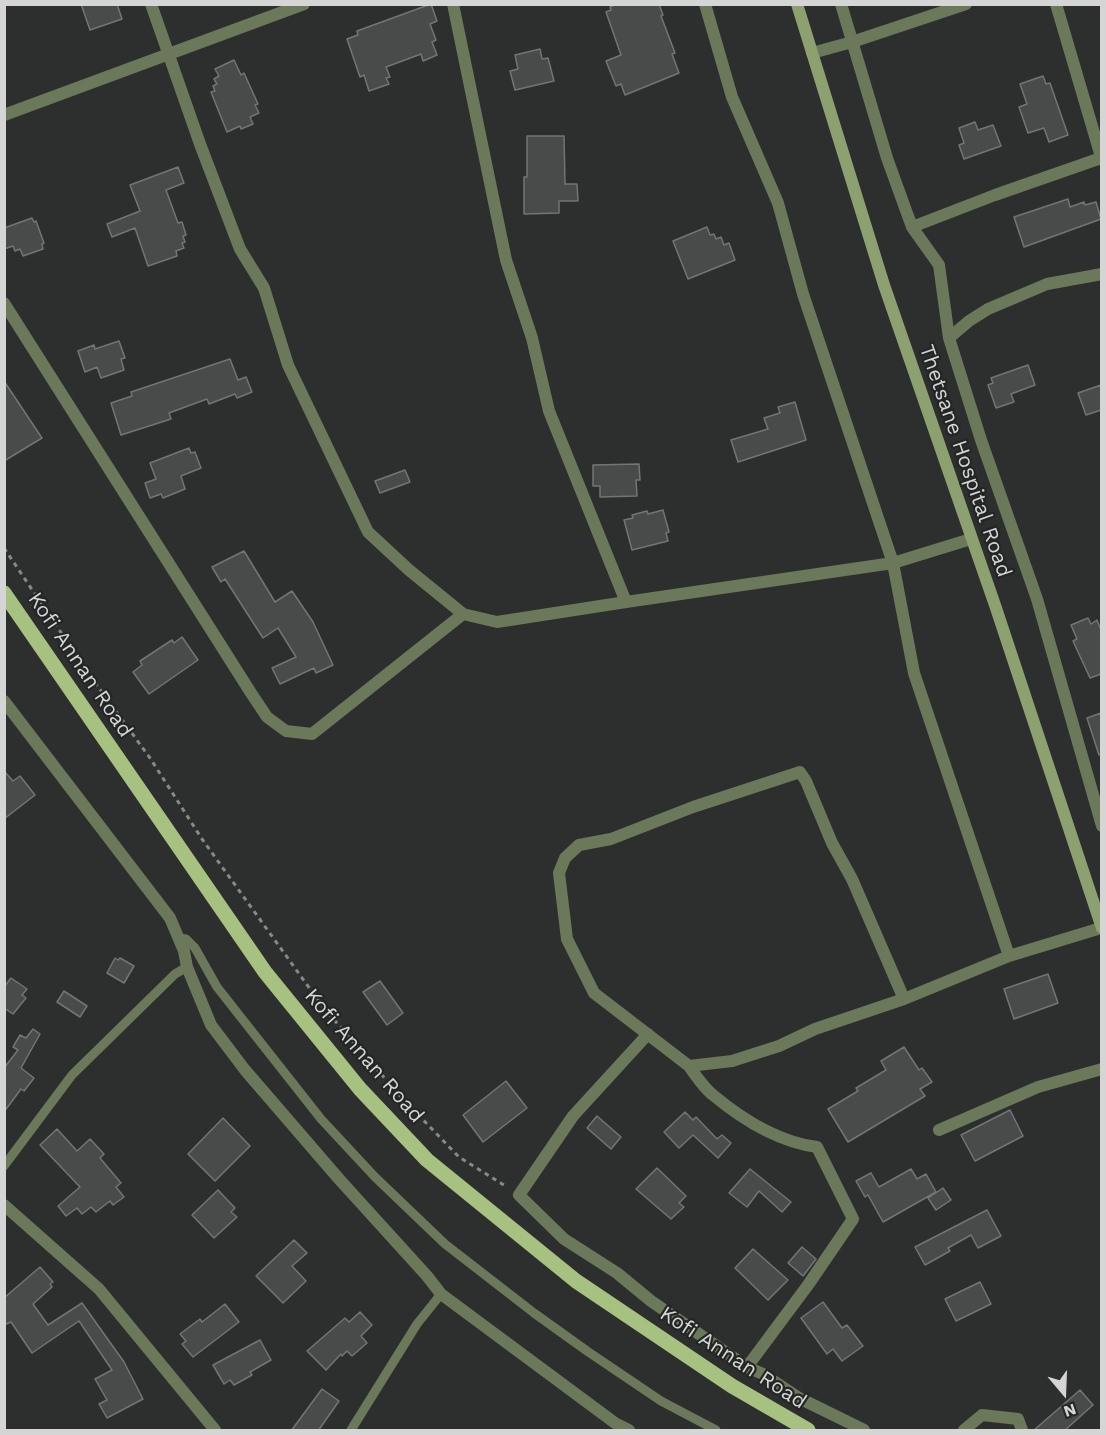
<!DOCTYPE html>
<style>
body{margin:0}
#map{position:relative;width:1106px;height:1435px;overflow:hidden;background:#2d2f2e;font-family:"Work Sans",sans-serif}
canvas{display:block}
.frame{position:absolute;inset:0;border:6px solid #d4d5d4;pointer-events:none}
.north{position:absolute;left:1034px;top:1363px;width:60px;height:60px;-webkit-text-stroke:4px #232624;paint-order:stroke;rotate:161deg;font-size:16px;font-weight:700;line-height:24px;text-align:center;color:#d4d5d4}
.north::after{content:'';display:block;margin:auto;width:21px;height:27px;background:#d4d5d4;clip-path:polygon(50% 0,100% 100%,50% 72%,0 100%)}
</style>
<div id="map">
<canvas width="1106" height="1435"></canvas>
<div class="frame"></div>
<div class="north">N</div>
</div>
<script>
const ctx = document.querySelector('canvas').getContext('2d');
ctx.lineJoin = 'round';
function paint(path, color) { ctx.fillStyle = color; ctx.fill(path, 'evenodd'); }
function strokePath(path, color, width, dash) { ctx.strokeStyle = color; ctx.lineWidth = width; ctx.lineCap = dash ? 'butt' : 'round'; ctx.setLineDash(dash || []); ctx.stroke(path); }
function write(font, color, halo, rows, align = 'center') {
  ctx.font = font + ' "Work Sans",sans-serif'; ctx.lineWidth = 4.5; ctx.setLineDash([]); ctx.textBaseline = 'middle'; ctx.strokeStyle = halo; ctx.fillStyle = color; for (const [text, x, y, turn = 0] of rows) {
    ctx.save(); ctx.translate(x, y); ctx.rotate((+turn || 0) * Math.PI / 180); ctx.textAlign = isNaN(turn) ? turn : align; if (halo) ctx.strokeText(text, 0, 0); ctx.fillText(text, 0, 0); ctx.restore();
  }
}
const building = new Path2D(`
 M81 4H117L122 19 90 30Z
 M431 4 437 21 430 24 436 40 432 42 437 55 423 61 421 54 386 67 390 77 386 78 389 84 369 91 364 75 360 77 347 39 358 35 357 31Z
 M617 4H659L663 15 661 16 675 53 672 54 679 73 625 95 621 84 616 86 606 61 621 55 606 12 611 10 610 7Z
 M540 49 542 59 548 58 554 81 515 90 510 71 518 69 515 55Z
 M234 60 241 75 244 73 258 104 255 105 259 113 250 117 253 124 241 129 240 126 227 132 211 92 215 91 213 86 217 84 214 79 219 76 215 69Z
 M1043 76 1046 84 1050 83 1068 135 1049 142 1044 128 1028 133 1019 107 1027 104 1020 84Z
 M975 122 978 130 993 125 1001 146 964 159 959 145 964 143 959 128Z
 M527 136H564L565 184H577L578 201H559V213L524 214V177H527Z
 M178 167 184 183 166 190 178 223 182 222 186 235 183 236 185 242 182 243 184 248 176 251 177 256 148 266 135 228 112 237 107 224 140 211 130 185Z
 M1068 199 1070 207 1084 202 1085 205 1096 202 1101 219 1024 247 1014 217Z
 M32 218 34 222 36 221 44 243 42 244 43 249 23 256 20 249 15 251 13 246 4 249V228Z
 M707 227 710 235 714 234 716 239 721 237 724 245 729 243 735 260 688 279 673 241Z
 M119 341 125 358 121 359 124 370 101 378 97 367 85 372 78 351 94 345 95 349Z
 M230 359 238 380 246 377 252 392 237 398 235 394 209 404 207 399 169 413 171 419 121 435 111 403 132 396 131 392Z
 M1028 365 1035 385 1011 394 1014 402 996 408 988 385 993 383 991 378Z
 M4 381 42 438 4 461Z
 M1101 385V410L1086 415 1078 393Z
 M795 402 806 440 738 462 731 440 768 429 764 418 780 413 778 407Z
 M189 448 191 453 195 452 201 468 181 476 185 489 163 498 161 494 150 498 145 483 156 479 150 463Z
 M639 464 640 480H636L637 496 600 497V486H593V465Z
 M405 470 410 482 380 493 375 481Z
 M663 510 669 532 666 533 668 541 632 550 624 520 633 518 632 515 647 511 648 514Z
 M244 551 275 602 292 591 313 622 333 665 316 673 314 668 280 684 272 668 296 657 278 628 263 638 225 579 221 582 212 567Z
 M1088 618 1091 624 1097 620 1101 630V674L1090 678 1073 641 1077 639 1071 625Z
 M182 637 198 660 149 694 133 672 142 665 140 661 172 640 174 643Z
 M1101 713V754L1099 755 1087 718Z
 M4 771 13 781 20 776 35 795 4 819Z
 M115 958 118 960 120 958 134 966 124 983 107 973Z
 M1048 974 1058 1003 1014 1019 1004 989Z
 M11 978 27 989 22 995 26 998 13 1014 4 1008V987Z
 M380 981 403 1013 387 1025 363 992Z
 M64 991 87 1006 80 1017 57 1002Z
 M33 1029 40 1034 21 1068 34 1078 24 1091 21 1089 4 1112V1068L18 1050 13 1047 20 1035 26 1038Z
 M904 1047 919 1070 922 1068 932 1082 920 1089 925 1096 848 1142 828 1109 858 1091 856 1088 886 1070 881 1061Z
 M506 1081 527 1108 483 1142 463 1115Z
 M1010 1110 1023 1136 975 1161 961 1135Z
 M685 1112 693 1120 696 1117 717 1139 722 1135 731 1143 718 1158 693 1135 679 1148 664 1132Z
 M597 1116 621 1137 611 1149 587 1128Z
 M223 1118 250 1146 215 1181 188 1154Z
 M57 1129 77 1151 90 1139 104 1154 100 1158 121 1183 116 1187 124 1197 113 1205 110 1201 96 1212 91 1207 82 1214 77 1208 66 1216 58 1206 80 1187 40 1145Z
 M657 1168 686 1196 679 1203 684 1207 671 1219 636 1189Z
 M750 1169 791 1202 782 1212 759 1191 747 1207 729 1193Z
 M911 1169 917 1179 926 1174 936 1192 883 1222 868 1195 865 1197 856 1181 871 1173 879 1187Z
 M943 1188 951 1200 936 1210 928 1198Z
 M218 1190 235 1208 231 1212 237 1217 214 1238 192 1215Z
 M987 1210 1001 1236 978 1248 971 1235 948 1248 950 1251 925 1265 915 1247Z
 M294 1240 307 1253 292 1266 306 1281 283 1303 256 1276Z
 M802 1247 816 1259 803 1276 788 1263Z
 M753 1249 788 1280 768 1300 735 1268Z
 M40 1267 53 1282 50 1284 52 1287 33 1304 48 1325 82 1303 124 1362 143 1399 107 1418 99 1404 107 1400 95 1379 112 1370 79 1321 32 1353 11 1322 4 1325V1298Z
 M980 1282 991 1304 956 1321 945 1299Z
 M823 1302 842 1328 847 1325 863 1346 842 1361 833 1349 827 1354 801 1318Z
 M225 1304 239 1322 193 1357 182 1344 186 1341 180 1334 200 1319 202 1322Z
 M360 1312 372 1325 361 1336 367 1343 352 1356 347 1351 342 1356 341 1354 326 1370 307 1351 345 1318 349 1322Z
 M260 1340 271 1360 250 1372 252 1375 234 1385 230 1380 224 1384 213 1365Z
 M322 1389 339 1401 318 1431H291Z
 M1080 1390 1093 1405 1064 1431H1033Z`);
paint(building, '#484b4a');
strokePath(building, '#727574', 1.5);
strokePath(new Path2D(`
 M4 548 91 677 150 758 202 839 323 1007 401 1097 459 1157 507 1187`), '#878988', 3, [4.5, 4.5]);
strokePath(new Path2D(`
 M179 938 186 939 195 948 217 987 321 1119 375 1177 445 1244 534 1313 587 1351 661 1401 716 1430
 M4 1166 72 1075 175 974 187 967
 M351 1430 417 1324 441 1294`), '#6b7859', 9);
strokePath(new Path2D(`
 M151 4 200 144 240 249 264 288 288 365 368 532 409 570 463 614 497 622 626 602
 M453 4 506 260 532 338 549 411 626 602 893 563 971 539
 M705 4 732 97 778 203 803 294 893 563 914 673 1009 956
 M841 4 887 158 912 227 939 265 949 338 981 440 1037 599 1102 826
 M1056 4 1102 160
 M812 53 852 42 966 4
 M4 115 304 4
 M912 227 995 195 1101 158
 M4 303 251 693 267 717 286 731 312 734 463 614
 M949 338 969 321 988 309 1047 284 1102 274
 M4 701 170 918 184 951 187 967 211 1025 245 1070 339 1179 427 1276 441 1294 615 1423 629 1430
 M904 999 852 879 832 843 806 781 800 772 693 807 611 839 579 845 565 858 559 873 567 939 594 993 689 1066 732 1061 779 1046 815 1029 904 999 1009 956 1101 928
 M648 1034 573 1116 519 1195 564 1239 617 1273 651 1301 747 1367
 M689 1066C696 1076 704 1088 713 1095 743 1120 778 1142 817 1147L853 1219 808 1285 747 1367 763 1374 799 1398 864 1430
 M939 1130 1038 1087 1102 1069
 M4 1205 99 1289 215 1430
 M964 1430 982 1415 1018 1419 1022 1430`), '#6b7859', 12);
strokePath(new Path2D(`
 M797 4 884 285 996 608 1102 928`), '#8ca16f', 12);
strokePath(new Path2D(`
 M4 593 265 972 360 1089 427 1160 576 1281 732 1386 808 1430`), '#a6c180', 15);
write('21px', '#d4d5d4', '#232624', [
 ["Thetsane Hospital Road",965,461,71],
 ["Kofi Annan Road",80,665,56],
 ["Kofi Annan Road",364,1056,49],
 ["Kofi Annan Road",733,1358,33]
]);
</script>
